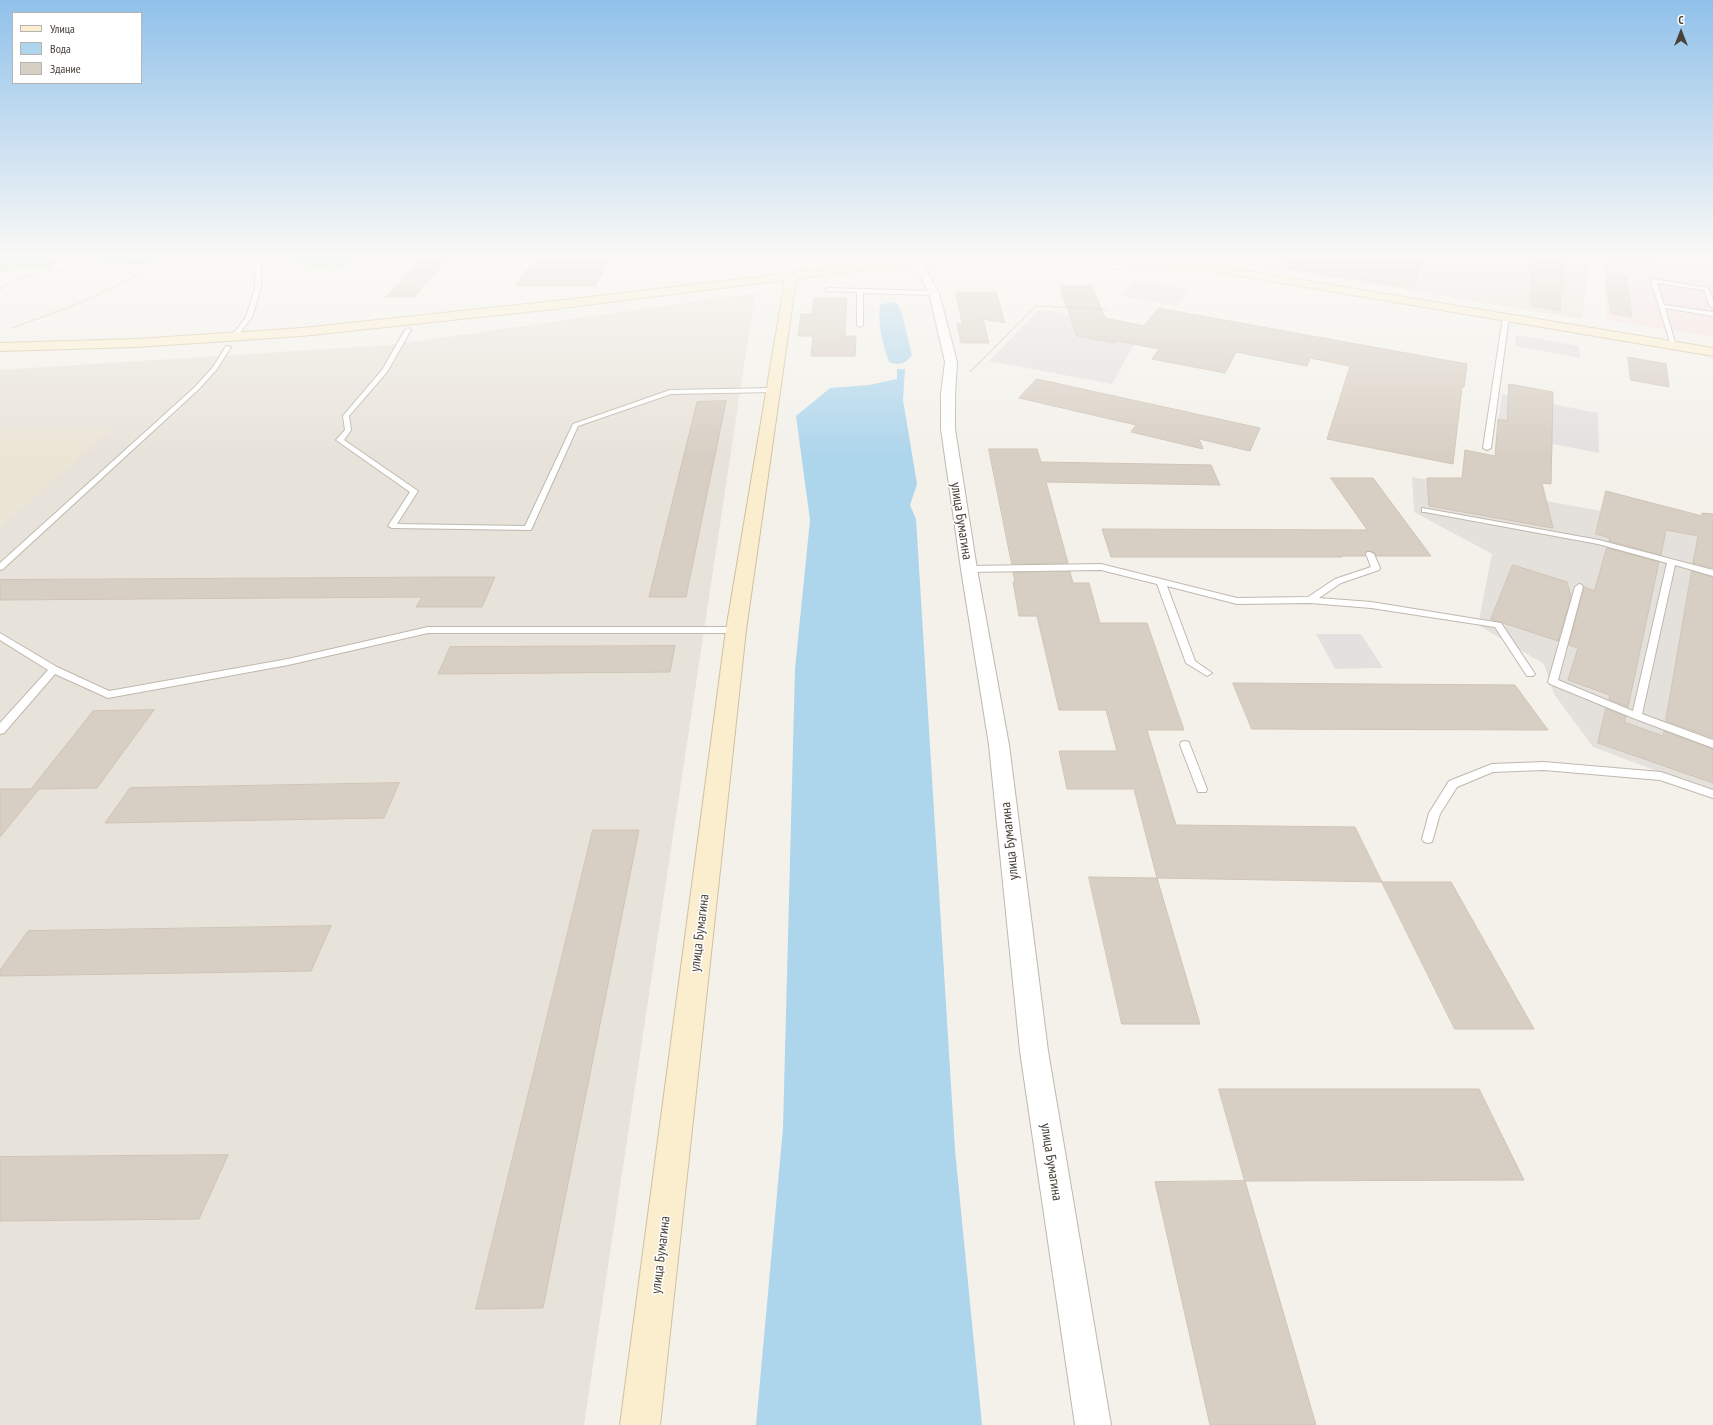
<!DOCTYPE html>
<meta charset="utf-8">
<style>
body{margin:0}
#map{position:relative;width:1713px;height:1425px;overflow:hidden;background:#f4f1eb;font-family:"PT Sans Narrow",sans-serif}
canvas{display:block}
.legend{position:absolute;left:12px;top:12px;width:130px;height:72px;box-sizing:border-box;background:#fff;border:1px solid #b6b3b0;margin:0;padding:5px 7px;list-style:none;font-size:12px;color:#484239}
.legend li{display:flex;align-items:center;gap:8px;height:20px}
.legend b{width:20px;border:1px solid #b6b3b0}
.north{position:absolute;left:1661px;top:12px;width:40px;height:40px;-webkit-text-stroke:3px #fff;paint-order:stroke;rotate:0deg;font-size:11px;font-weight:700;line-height:16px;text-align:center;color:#484239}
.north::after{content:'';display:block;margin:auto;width:14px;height:18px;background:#484239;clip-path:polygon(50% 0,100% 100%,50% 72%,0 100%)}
</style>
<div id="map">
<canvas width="1713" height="1425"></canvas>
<ul class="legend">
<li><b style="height:5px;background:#fbeece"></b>Улица</li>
<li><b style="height:11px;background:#add5ec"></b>Вода</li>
<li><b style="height:11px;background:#d8cfc4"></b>Здание</li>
</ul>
<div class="north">С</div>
</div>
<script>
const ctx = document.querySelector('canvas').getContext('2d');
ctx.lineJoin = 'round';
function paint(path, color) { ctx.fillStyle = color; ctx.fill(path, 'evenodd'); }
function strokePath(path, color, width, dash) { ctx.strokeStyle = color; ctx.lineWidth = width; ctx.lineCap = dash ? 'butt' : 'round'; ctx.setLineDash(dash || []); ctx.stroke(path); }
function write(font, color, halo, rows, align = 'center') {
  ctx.font = font + ' "PT Sans Narrow",sans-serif'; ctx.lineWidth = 3; ctx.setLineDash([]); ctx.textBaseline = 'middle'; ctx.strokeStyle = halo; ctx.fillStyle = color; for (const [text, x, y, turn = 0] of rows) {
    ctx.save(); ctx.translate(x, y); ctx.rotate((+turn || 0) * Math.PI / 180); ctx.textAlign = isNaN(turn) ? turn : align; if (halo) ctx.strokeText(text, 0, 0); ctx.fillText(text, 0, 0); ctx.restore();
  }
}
paint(new Path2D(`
 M1225 256 1590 257 1582 319 1222 260Z
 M755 293 584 1425H0V370L389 345Z`), '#e8e3da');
paint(new Path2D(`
 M1412 477 1596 510 1713 541V792L1593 747 1554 694 1544 664 1478 625 1492 554 1414 512Z`), '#e4e0dc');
paint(new Path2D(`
 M113 429 0 527V430Z`), '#ece5d6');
paint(new Path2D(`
 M1603 257H1650L1713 265V337L1606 320Z`), '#f4e1e0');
paint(new Path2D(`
 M0 257H71L41 269H17L0 273Z
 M108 257V256L161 257 145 266 94 264Z
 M257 257H365L333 271Z`), '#d3e5b7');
paint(new Path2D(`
 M1133 280 1188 289 1176 306 1120 296Z
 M1040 309 1096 320 1144 326 1112 384 989 361Z
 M1516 335 1579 346 1580 358 1515 346Z
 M1502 394 1598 413 1599 453 1553 444 1552 451 1496 440Z
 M1316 634H1361L1383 668 1335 669Z`), '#e3e1df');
paint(new Path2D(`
 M890 302 897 303 902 313 912 355C906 364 898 366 889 362 883 345 877 323 880 305Z
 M897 369H905L903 400 917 484 910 505 916 519 955 1150 982 1425H756L783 1128 795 669 810 520 796 416 830 388 869 385 897 379Z`), '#add5ec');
const building = new Path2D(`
 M424 256H450L414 297H386Z
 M536 256H611L595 286H516Z
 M1287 256H1381L1421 263 1413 288 1286 268Z
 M1532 256H1563L1564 292H1560L1561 311 1531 306Z
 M1606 274 1626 277 1632 317 1611 313Z
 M1060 286H1092L1105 318 1144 326 1158 308 1467 364 1464 387H1462L1453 464 1327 439 1350 366 1310 358 1307 366 1236 352 1225 373 1152 359 1159 349 1118 341 1116 343 1077 336Z
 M956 292H996L1005 323 983 319 989 343H961L957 324H962Z
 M814 298H847L845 336H856L855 356H811L813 336H798L801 314H812Z
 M1628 357 1666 364 1669 387 1631 380Z
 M1037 379 1260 428 1250 451 1199 439 1203 449 1131 432 1136 425 1019 398Z
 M1509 384 1553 392 1551 484 1542 483 1553 528 1429 506 1427 478H1462L1465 450 1495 456 1498 419 1507 421Z
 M726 401 686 597H649L697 402Z
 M989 449H1037L1041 462 1211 465 1220 485 1046 482 1068 563 1012 564Z
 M1331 478H1373L1431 556H1376L1375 553 1367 550 1365 556H1341L1342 557H1111L1102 529 1367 530Z
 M1606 491 1702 516V513L1713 514V568L1693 563 1698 536 1666 530 1661 555 1609 541 1610 538 1596 534Z
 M1607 548 1659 562 1628 707 1609 699 1610 695 1568 680 1578 648 1569 645 1584 587 1594 591Z
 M1513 565 1567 582 1571 596 1558 641 1491 619Z
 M1692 571 1713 577V738L1666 721Z
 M1070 572 1073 583H1089L1100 623H1147L1184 730H1147L1176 825 1355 827 1382 882 1157 878 1134 789H1067L1059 751H1117L1106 710H1059L1037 616H1019L1013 582H1015L1013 573Z
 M450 577H495L482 607H416L422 597 0 600V580Z
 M675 646 670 672 438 674 450 647Z
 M1233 683 1515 685 1548 730 1252 729Z
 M1606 709 1626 717 1624 722 1663 736 1664 731 1713 749V783L1598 743Z
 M154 710 97 788 39 789 0 837V789H31L93 711Z
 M399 783 384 818 105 823 130 788Z
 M593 830H639L543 1308 476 1309Z
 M1089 877 1157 878 1200 1024H1122Z
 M1382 882H1451L1534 1029H1455Z
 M331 926 311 971 0 976V970L28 931Z
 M1219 1089H1479L1524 1180 1245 1181Z
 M228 1155 199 1219 0 1221V1157Z
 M1245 1181 1316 1425H1210L1155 1182Z`);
paint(building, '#d8cfc4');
strokePath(building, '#d0c4b5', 1);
const service = new Path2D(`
 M1212 256H1217L1215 261 1210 260Z
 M264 259 269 260 261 265V288L252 317 236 338H232L231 337 246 317 255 288V264Z
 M1654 279 1708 288 1713 299V308L1710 306 1704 290 1657 283 1664 305 1713 312V316L1665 308 1676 346 1671 345 1651 281Z
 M828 288 934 291 937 293 934 295 863 293V325L860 327 857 325V292L826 291V289Z
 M1506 315 1509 317 1491 448 1487 450 1483 448 1503 317Z
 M408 328 411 330 387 372 349 416 351 430 344 440 418 491 397 524 525 526 573 424 670 390 774 388 777 390 774 392 671 394 578 426 531 530 392 528 388 526 410 492 336 440 345 430 343 416 382 370 405 330Z
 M226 346 231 347 217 369 199 389 3 569 0 570V563L195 387 213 367Z
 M1422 508 1599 540 1713 570V576L1675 565 1642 714 1713 740V748L1633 718 1550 684 1548 682 1575 587 1579 584 1582 585 1583 587 1558 680 1633 711 1667 563 1598 544 1425 512H1422Z
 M1367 552H1370L1374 554 1380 568 1379 570 1341 583 1319 598 1371 602 1501 623 1535 674 1533 676H1527L1495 627 1371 608 1310 603 1237 604 1167 586 1195 661 1212 673 1207 676 1186 663 1157 584 1101 570 969 572 965 569 969 566 1101 564 1237 598 1308 597 1335 579 1371 567 1366 554Z
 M428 627H736L741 630 736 633H428L288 665 108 698 55 674 4 733 0 734V723L48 670 0 640V633L57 667 109 691 288 659Z
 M1185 741 1189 742 1190 745 1207 789 1206 792H1198L1197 789 1180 745 1181 742Z
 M1544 762 1661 772 1713 790V798L1660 780 1544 770 1493 772 1457 787 1440 814 1432 842 1428 843 1424 842 1422 839 1429 813 1449 781 1492 764Z`);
const minor = new Path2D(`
 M71 256H86L58 270H50L49 268 50 266Z
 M917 259 922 262 939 293 957 362 955 394V429L977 569 1009 745 1048 1051 1111 1425H1075L1020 1051 989 745 961 569 941 429V394L945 362 929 293 912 262Z`);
const secondary = new Path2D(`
 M964 256H1109L1205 264 1713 348V356L1205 270C1069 258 931 258 796 279L746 630 660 1425H620L726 630 785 280 555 309 302 336 136 347 0 351V343L136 339 302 328 555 301 791 273 850 264Z`);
strokePath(service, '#bfb8ae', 2);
strokePath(minor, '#bfb8ae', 2);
strokePath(secondary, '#d0c19e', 2);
strokePath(new Path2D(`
 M0 289 8 284 38 273
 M12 328 78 304 141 273
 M970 372 1036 306 1107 309`), '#c0b3a0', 1.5, [1, 1]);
paint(service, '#fff');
paint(minor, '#fff');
paint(secondary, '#fbeece');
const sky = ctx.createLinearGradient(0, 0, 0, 456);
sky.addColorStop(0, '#90c1ea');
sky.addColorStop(0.56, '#faf9f6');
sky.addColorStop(1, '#faf9f600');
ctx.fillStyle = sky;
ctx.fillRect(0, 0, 1713, 456);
write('14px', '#484239', '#fff', [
 ["улица Бумагина",961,521,81],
 ["улица Бумагина",1010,841,-96],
 ["улица Бумагина",700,933,-83],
 ["улица Бумагина",1051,1162,81],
 ["улица Бумагина",661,1255,-83]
]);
</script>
